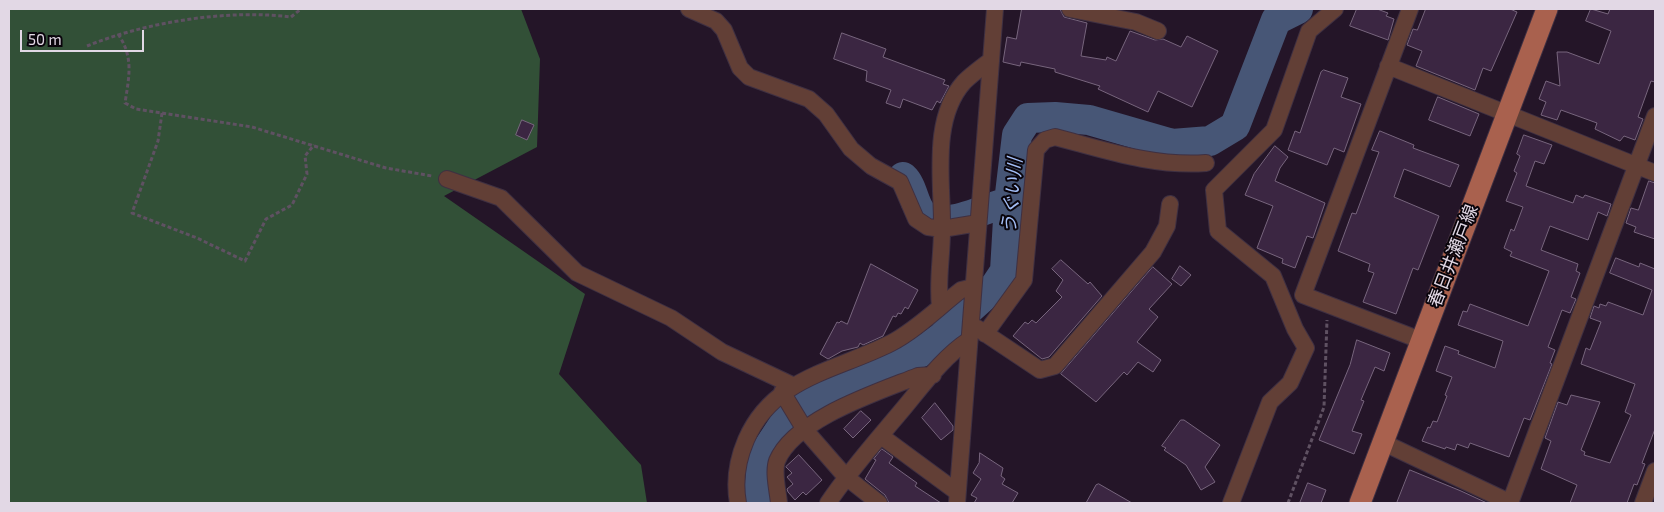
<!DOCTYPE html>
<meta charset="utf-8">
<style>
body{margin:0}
#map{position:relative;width:1664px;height:512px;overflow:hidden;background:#241528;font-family:"Exo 2",sans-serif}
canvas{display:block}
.frame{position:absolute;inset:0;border:10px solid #e2d8e5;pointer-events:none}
.scale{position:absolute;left:20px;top:30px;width:124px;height:22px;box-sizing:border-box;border:2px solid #e2d8e5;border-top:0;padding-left:6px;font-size:15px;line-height:18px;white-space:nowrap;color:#e2d8e5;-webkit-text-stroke:4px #09040b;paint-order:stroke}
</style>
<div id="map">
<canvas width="1664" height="512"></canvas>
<div class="frame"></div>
<div class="scale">50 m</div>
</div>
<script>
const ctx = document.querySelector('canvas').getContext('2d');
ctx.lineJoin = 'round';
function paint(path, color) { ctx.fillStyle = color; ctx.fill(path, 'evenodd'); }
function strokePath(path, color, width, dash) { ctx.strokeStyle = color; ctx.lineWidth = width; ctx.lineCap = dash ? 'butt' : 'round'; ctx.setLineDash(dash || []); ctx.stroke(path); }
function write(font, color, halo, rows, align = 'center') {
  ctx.font = font + ' "Exo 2","Noto Sans JP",sans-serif'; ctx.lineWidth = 4; ctx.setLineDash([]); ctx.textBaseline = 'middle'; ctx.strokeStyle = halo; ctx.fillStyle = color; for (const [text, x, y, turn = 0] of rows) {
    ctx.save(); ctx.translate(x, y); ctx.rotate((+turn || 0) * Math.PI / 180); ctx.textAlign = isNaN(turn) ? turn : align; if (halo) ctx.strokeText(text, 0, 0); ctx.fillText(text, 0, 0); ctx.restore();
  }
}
paint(new Path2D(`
 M9 9H521L540 59 537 147 444 196 585 294 559 374 641 465 647 503H9Z`), '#325037');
strokePath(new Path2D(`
 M903 177C913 186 913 202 921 212 940 234 986 207 1009 202
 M760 503 759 493 762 457 785 422 802 406 921 352 942 337 955 322 995 286 1005 271 1009 202 1017 135 1028 118 1055 117 1089 120 1172 144 1210 141 1235 126 1276 20 1298 9`), '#475676', 30);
const building = new Path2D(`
 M1022 9H1060L1064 17 1087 23 1081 56 1106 60 1107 57 1116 61 1130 31 1155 40 1163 39 1181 47 1187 36 1218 51 1192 107 1158 91 1148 112 1098 89 1100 86 1055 72V69L1021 62 1020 66 1003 62 1007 37 1016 39Z
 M1357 9H1377L1388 13 1386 16 1394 19 1388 40 1350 26Z
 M1426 9H1510L1517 12 1491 71 1483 68 1475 90 1416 66 1422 51 1407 45 1413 29 1417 30Z
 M1591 9 1608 14 1610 9H1655V82L1651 81 1638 117 1643 119 1635 140 1624 136 1620 141 1595 129 1597 123 1561 110 1557 120 1541 115 1546 102 1539 99 1546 81 1560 86 1557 52H1567L1599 64 1611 31 1586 21Z
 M842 33 886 49 883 57 945 80 943 84 949 86 940 103 937 101 932 110 903 99 900 108 886 103 891 90 866 81 867 71 834 59Z
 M1324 70 1348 78 1341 97 1361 104 1344 152 1334 148 1327 165 1288 150 1295 131 1300 133 1321 72Z
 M1438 97 1479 114 1470 136 1429 120Z
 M522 120 534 125 527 140 516 135Z
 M1380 131 1414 145 1413 148 1459 165 1450 187 1404 169 1394 197 1439 216 1418 270 1413 268 1396 314 1363 302 1374 273 1368 271 1370 264 1338 251 1352 213 1356 214 1379 152 1372 150Z
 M1524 135 1552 145 1544 164 1535 161 1526 186 1573 203 1576 195 1583 198 1585 195 1611 204 1607 216 1598 212 1588 240 1550 226 1541 250 1578 264 1576 271 1580 273 1571 297 1576 299 1570 313 1562 310 1548 347 1555 350 1550 363 1552 364 1530 420 1524 418 1509 457 1470 443 1468 448 1457 444 1455 450 1446 447 1445 449 1422 441 1428 427 1430 428 1433 421 1437 422 1447 396 1445 395 1452 377 1436 371 1445 346 1459 351 1458 354 1495 368 1503 341 1458 325 1463 311 1467 312 1470 304 1528 326 1549 271 1510 256 1512 252 1504 248 1511 229 1514 231 1523 207 1506 201 1517 173 1514 171 1520 156 1517 154Z
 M1275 146 1288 157 1280 168 1275 181 1325 203 1313 238 1307 236 1295 268 1282 263 1283 259 1257 248 1273 206 1245 195 1254 174Z
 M1649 181 1655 183V239L1634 232 1636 227 1626 223 1631 208 1638 210Z
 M1616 258 1639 267 1640 263 1655 269V429L1642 463 1645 464 1637 485 1634 484 1627 503H1570L1577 485 1541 469 1551 441 1545 438 1558 402 1567 405 1571 395 1600 402 1581 450 1585 452 1584 455 1610 463 1631 415 1625 412 1635 384 1581 364 1586 348 1590 350 1601 322 1590 318 1594 306 1599 308 1600 304 1606 306 1608 302 1643 315 1652 290 1610 273Z
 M1061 260 1088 284 1090 282 1102 296 1049 357 1042 359 1013 336 1025 322 1028 324 1032 320 1036 323 1062 297 1056 291 1063 280 1052 269Z
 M871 264 918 290 908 309 905 307 901 314 898 313 896 317 893 316 883 336 863 345 860 343 858 347 842 351 828 359 820 354 837 322 839 323 841 321 847 324Z
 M1180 266 1191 275 1181 286 1172 279Z
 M1153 267 1172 284 1149 309 1158 317 1137 342 1161 360 1153 372 1138 362 1127 375 1124 372 1096 402 1061 374Z
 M1357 340 1390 353 1384 371 1375 367 1361 400 1364 401 1352 431 1362 434 1354 454 1319 440 1350 365Z
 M935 403 953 426V430L941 440 922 418Z
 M861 411 871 420 853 438 844 429Z
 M1181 420H1184L1220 445 1205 467 1215 482 1201 490 1186 465 1164 450 1166 448 1162 446Z
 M882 449 893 457 889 463 917 483 915 486 941 503H889L885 495 865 479 876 460 874 459Z
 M980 453 1003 468 1001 476 1005 479 1002 484 1018 493 1012 503H974L977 498 971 495 981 479 973 473 979 463Z
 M799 455 822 480 806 495 803 492 795 500 788 492 787 489 793 484 787 477 792 473 786 467Z
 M1410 470 1461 491 1487 503H1397Z
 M1308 483 1326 490 1321 503H1300Z
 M1099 484 1132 503H1086L1096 485Z`);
paint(building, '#3b2642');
strokePath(building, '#77657d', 1);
const minor = new Path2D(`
 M689 9 716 21 724 30 740 68 749 77 809 99 826 114 851 149 871 166 900 182 916 219 928 227 942 229 978 223
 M1070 9 1136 22 1158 31
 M1410 9 1303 295 1420 340
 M1388 66 1655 173
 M447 179 501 198 577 273 671 318 722 352 794 386
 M940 306C937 281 942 256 942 230 943 184 930 120 964 82 972 74 982 67 991 60
 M977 328 1040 370 1055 366 1153 252 1167 226 1170 204
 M985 334 1024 280 1036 150 1045 140 1055 137C1105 150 1154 167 1206 163
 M782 392 805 430 846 477 879 503
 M881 436 957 492
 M1382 442 1511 503
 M738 503C734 481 737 461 746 440 773 377 836 371 891 343 916 330 939 307 961 290L973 287
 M779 503C778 492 773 472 777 461 794 419 878 392 918 376L933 375
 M828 503C850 470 877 440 903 409 923 385 943 357 969 340
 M957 503 995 9
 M1231 503 1270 402 1290 383 1306 348 1295 329 1273 276 1218 231 1214 190 1274 130 1309 31 1335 9
 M1510 503 1655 116
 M1643 503 1655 471`);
const major = new Path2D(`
 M1360 503 1547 9`);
strokePath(minor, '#3f3042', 18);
strokePath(major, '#3f3042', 23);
strokePath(new Path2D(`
 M118 34C134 57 129 77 125 103L136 109 252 127 386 168 432 176
 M87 46C146 22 228 9 291 17L301 9
 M162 113 158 141 132 213 197 238 245 261 266 219 292 205 307 174 305 156 314 145
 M1288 503 1324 407 1327 320`), '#5f5162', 3, [4, 2.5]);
strokePath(minor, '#623f36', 16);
strokePath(major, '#a9614e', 21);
write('18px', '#e2d8e5', '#09040b', [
 ["春日井瀬戸線",1453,256,-69]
]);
write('italic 19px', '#a3bef6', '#09040b', [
 ["うぐい川",1012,196,-85]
]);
</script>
